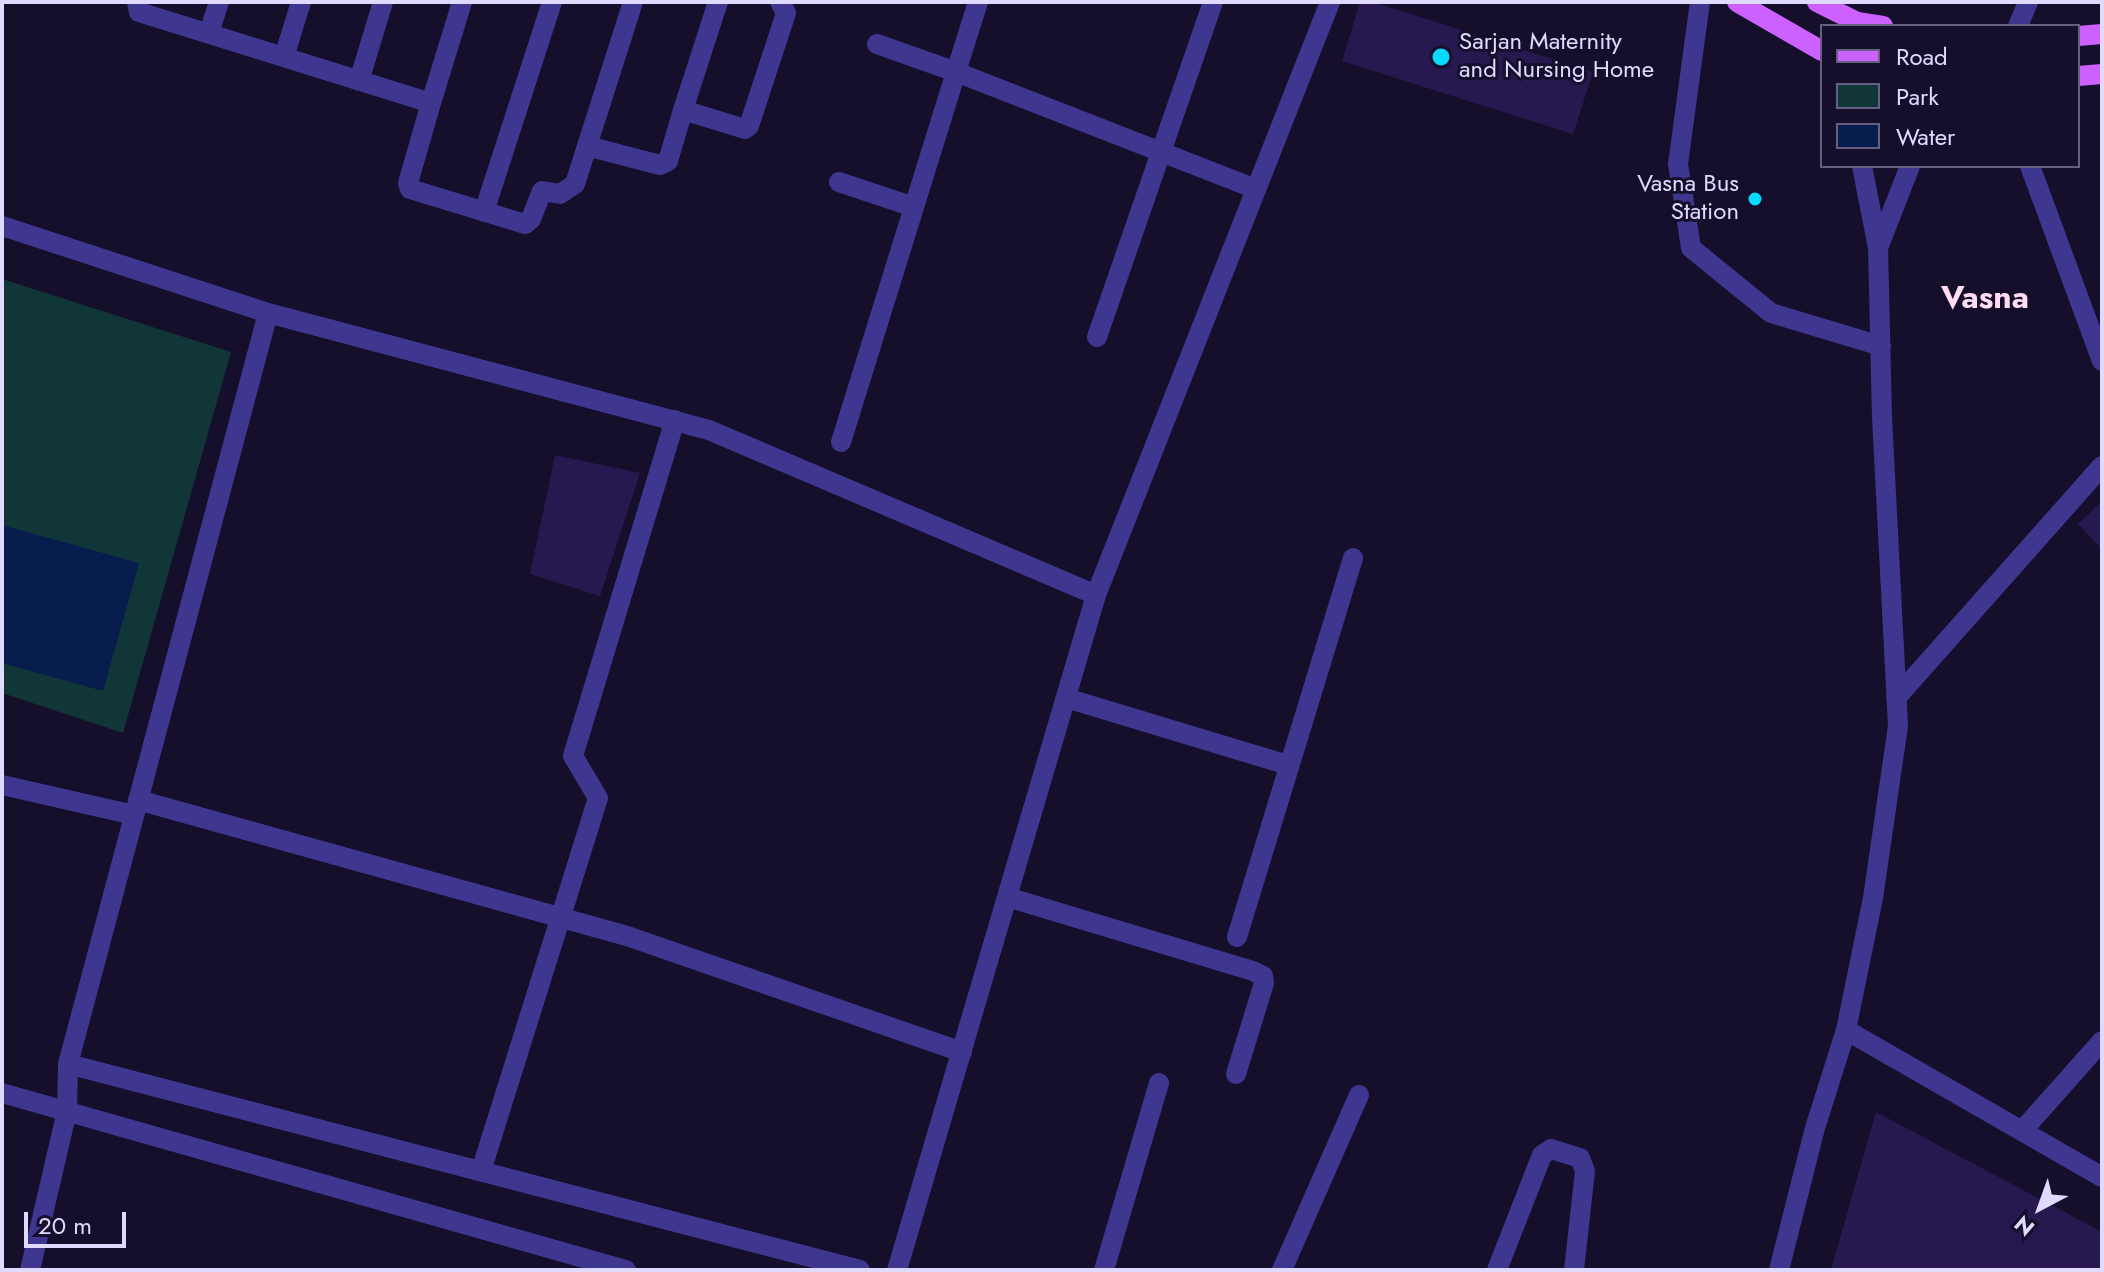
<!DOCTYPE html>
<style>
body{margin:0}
#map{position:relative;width:2104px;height:1272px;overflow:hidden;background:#150f2c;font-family:Jost,sans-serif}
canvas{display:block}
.frame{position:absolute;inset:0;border:4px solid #e0daff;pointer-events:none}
.legend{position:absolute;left:1820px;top:24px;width:260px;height:144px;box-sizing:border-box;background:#150f2c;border:2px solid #666080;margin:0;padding:10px 14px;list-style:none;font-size:24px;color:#e0daff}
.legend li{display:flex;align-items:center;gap:16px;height:40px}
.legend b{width:40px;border:2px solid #666080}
.north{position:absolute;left:2000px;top:1168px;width:80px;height:80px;-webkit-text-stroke:6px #150f2c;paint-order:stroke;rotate:221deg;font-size:22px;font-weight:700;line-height:32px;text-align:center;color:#e0daff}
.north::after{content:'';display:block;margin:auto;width:28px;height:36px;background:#e0daff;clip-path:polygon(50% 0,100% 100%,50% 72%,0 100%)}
.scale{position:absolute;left:24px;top:1212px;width:102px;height:36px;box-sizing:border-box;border:4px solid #e0daff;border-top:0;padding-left:10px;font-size:24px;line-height:28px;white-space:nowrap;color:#e0daff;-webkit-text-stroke:6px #150f2c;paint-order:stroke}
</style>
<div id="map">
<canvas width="2104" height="1272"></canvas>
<div class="frame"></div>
<ul class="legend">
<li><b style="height:10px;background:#cc61ff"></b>Road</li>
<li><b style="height:22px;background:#113637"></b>Park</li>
<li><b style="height:22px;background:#061d4e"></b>Water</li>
</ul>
<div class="north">N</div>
<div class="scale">20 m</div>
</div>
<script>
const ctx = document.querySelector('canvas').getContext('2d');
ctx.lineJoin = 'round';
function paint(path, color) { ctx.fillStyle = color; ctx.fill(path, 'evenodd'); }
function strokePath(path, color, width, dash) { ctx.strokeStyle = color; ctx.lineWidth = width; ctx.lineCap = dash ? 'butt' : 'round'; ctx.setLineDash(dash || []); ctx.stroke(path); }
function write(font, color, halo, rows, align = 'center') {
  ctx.font = font + ' Jost,sans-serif'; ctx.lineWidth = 6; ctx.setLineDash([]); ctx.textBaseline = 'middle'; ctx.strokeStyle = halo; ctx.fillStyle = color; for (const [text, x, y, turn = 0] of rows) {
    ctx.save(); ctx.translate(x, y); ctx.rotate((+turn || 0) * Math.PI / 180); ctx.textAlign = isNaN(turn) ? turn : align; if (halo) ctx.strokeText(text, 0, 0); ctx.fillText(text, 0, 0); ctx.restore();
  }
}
paint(new Path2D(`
 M2 279 231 352 123 733 2 693Z`), '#113637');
paint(new Path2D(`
 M2 525 139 563 103 691 2 663Z`), '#061d4e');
paint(new Path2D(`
 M1360 2H1373L1593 72 1573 134 1342 61Z
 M555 455 640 473 600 596 530 574Z
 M2102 501V549L2078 524Z
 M1876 1112 2102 1232V1270H1831Z`), '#27194f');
strokePath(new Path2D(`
 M137 2 139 12 431 103 408 183 410 189 525 224 531 219 542 191 560 194 575 184 587 146 660 165 668 161 683 110 745 129 749 126 786 13 780 2
 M1700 2 1678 164 1691 248 1771 313 1881 346
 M2018 26 2028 2
 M209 33 219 2
 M877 44 956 72 978 2
 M284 57 301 2
 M359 81 383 2
 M431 103 462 2
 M683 110 718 2
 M587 146 633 2
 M2030 166 2102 361
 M839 182 914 207
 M484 212 552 2
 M2 226 268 313 709 430 1096 595
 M1878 248 1910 166
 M1097 337 1213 2
 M841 442 956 72 1256 189
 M1066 698 1288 765
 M1896 698 2102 466
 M2 785 134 815
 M138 800 627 936 962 1052
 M1007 897 1253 971 1263 976 1264 983 1236 1074
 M1237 937 1353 558
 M1846 1030 2102 1177
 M68 1064 268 313
 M2 1093 626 1270
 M2022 1131 2102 1041
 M481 1171 598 798 573 756 675 420
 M30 1270 67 1111 68 1064 860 1270
 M897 1270 1096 595 1330 2
 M1104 1270 1159 1083
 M1282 1270 1359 1095
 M1497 1270 1542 1155 1551 1149 1580 1158 1585 1171 1574 1270
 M1779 1270 1815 1128 1846 1030 1873 898 1898 726 1882 417 1878 248 1862 166`), '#3e368f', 20);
strokePath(new Path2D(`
 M1737 2 1822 51
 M1817 2 1857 22 1883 26
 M2078 36 2102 34
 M2078 76 2102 74`), '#cc61ff', 20);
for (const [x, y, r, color] of [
 [1441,57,10,"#06daff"],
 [1755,199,8,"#06daff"]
]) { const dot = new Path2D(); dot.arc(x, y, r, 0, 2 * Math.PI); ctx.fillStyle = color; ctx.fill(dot); strokePath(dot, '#150f2c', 3); }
write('24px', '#e0daff', '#150f2c', [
 ["Sarjan Maternity",1459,43],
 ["and Nursing Home",1459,71],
 ["Vasna Bus",1739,185,"right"],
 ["Station",1739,213,"right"]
], 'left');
write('bold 32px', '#ffdcf1', '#150f2c', [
 ["Vasna",1985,300]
]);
</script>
